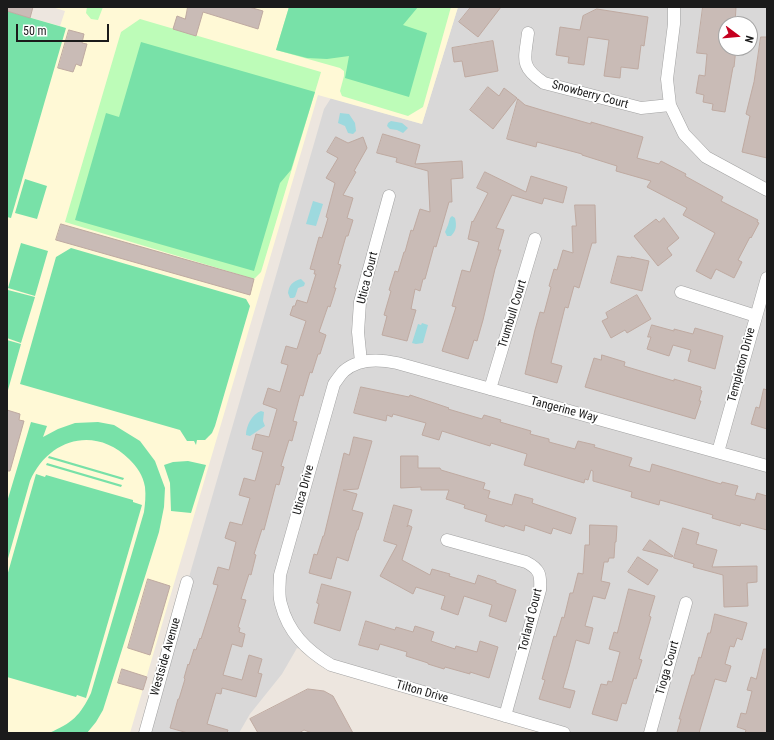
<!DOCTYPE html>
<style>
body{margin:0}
#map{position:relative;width:774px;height:740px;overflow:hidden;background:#ede6df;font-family:"Roboto Condensed",sans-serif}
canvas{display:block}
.frame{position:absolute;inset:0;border:8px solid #1b1b1b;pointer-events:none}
.north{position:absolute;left:718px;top:16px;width:40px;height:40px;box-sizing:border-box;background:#fff;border:1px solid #a4a4a4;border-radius:50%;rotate:106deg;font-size:11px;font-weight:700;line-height:16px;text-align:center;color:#1b1b1b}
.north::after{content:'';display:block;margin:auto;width:14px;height:18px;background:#c5001f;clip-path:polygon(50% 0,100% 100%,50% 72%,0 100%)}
.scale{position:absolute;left:16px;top:24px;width:93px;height:18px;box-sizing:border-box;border:2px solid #1b1b1b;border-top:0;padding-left:5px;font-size:12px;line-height:14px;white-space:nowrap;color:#1b1b1b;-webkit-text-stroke:3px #fff;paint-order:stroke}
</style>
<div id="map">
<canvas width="774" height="740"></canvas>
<div class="frame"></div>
<div class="north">N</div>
<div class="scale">50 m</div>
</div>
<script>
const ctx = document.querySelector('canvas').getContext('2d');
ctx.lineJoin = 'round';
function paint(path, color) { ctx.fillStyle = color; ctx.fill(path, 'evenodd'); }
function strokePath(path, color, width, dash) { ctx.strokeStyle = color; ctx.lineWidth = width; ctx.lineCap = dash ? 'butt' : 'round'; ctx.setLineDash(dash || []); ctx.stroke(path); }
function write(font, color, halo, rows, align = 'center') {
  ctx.font = font + ' "Roboto Condensed",sans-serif'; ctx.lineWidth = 3.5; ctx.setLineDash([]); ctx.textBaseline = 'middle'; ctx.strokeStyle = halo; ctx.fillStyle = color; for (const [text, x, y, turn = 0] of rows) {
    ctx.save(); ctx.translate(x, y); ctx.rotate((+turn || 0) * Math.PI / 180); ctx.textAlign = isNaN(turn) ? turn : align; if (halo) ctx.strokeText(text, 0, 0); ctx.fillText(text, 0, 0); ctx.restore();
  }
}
paint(new Path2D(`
 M458 7H767V733H564L315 655 297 648 282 674 250 714 239 733H144L324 109 331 98 422 124ZM726 24H750V48H726Z`), '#d9d8d8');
paint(new Path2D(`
 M52 7H458L422 124 318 95 130 733H7V11L60 26 65 11Z`), '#fff9d6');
paint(new Path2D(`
 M87 7H103L98 20 91 19 86 13Z
 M289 7H451L423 107 408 116 342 96 340 91 344 76V71L340 68 276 50Z
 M140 19 321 72 261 272 254 279 65 222 121 32Z`), '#bdfcb8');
paint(new Path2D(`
 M289 7H418L403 25 427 33 409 97 345 78 349 56 327 59 307 58 276 50Z
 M7 11 66 28 11 218 7 217Z
 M141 42 315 92 291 170 280 183 254 271 75 220 106 113 119 117Z
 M25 179 47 186 37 219 15 213Z
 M21 243 48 251 35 296 8 288Z
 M71 248 246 299 250 306 215 426 212 433 205 440H197L196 445 194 441H187L180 430 20 384 56 257Z
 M8 290 35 297 21 343 7 338Z
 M7 340 21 344 8 390H7Z
 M31 422 47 426 43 437 58 429 75 423 98 422 114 425 140 441 155 461 165 488 164 507 159 532 103 710 96 722 87 733H49C72 723 80 716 91 693L144 512C145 504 146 496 145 487 143 475 137 467 129 459 95 425 48 439 30 481L7 562V502Z
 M49 456 124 478 123 480 48 458Z
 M188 461 206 465 191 513 171 511 170 483 164 465 173 462Z
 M47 463 122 485 121 487 46 465Z
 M36 474 45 477 46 475 133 500V502L142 505 86 698 77 695 76 697 7 677V576Z`), '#78e1a8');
paint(new Path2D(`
 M340 113 349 114 355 123 356 131 353 134 348 133 345 126 338 123Z
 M391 121 402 123 408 128 403 133 397 130 390 129 387 126 388 123Z
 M313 201 323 204 316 226 306 224Z
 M452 216 455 218C457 226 456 231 451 236H447L445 232 448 225 450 218Z
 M301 279 305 283 304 286 298 288 295 297 293 298H290L288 293C289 285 293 281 301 279Z
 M422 323 428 325 423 343 416 344 412 343 418 324 421 325Z
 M261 411 264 412 263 421 265 426 250 436 246 435C246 426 252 414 261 411Z`), '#9dd9de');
const building = new Path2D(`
 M7 7H33L30 18 7 11Z
 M188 7H249L263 11 258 29 203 12 196 36 173 29 177 16 185 19Z
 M471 7H501L478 37 459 22Z
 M703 7H736L735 24H726V48H736L734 67H733L725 112 712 110 713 104 703 102 704 95 696 93 699 75 705 76 707 54 697 53Z
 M597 9 648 17 644 46 641 45 638 69 621 67 620 78 604 76 609 40 588 37 584 65 568 63 569 57 556 55 560 27 580 30 583 16Z
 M69 30 84 34 82 43 87 44 81 66 76 64 73 72 58 68Z
 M761 37H767V158L742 152 750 116 746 114 754 82Z
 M493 41 498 71 465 77 462 61 454 62 452 48Z
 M488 87 499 96 504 88 517 98 493 129 470 110Z
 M518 99 525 105 545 111 591 124V122L643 137 637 158 659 164 661 161 686 174 685 176 723 197 721 201 758 220 757 222 759 223 751 238 750 237 738 260 742 262 734 278 716 269 711 279 696 271 715 233 683 215 687 208 647 187 651 181 616 171 617 166 582 155V154L537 142 536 147 507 139Z
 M383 134 420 145 415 164 462 161 463 178 451 179 452 202H449L436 247 434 246 425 279H423L420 291 415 289 411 309 416 310 407 341 382 335 387 316 384 315 391 291 389 290 395 271 398 272 404 252H405L411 230 413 231 420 209 430 212 428 171 396 162 397 158 377 153Z
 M336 137 348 143 363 137 367 148 354 171 356 172 343 195 353 198 347 218 353 220 348 236H346L338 264 341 265 334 288H336L330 307 328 306 319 332 326 335 320 354H318L312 373 310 372 303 396 300 395 293 421 297 422 292 441 289 440 281 466 284 467 279 485 276 484 264 530 262 529 254 554 256 555 251 575 249 574 241 599 246 600 238 627 240 628 239 632 245 634 242 647 232 644 223 675 242 680 249 655 262 659 258 673 262 674 256 697 222 688 221 694 216 693 207 724 228 730 227 733H188L170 728 178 699H179L185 679 184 678 188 664 189 665 194 649 196 650 200 638 201 639 218 585 213 584 218 567 229 570 236 542 225 538 230 522 242 525 250 498 239 495 244 478 255 481 263 452 252 449 256 434 269 437 277 409 263 404 268 388 280 392 288 365 281 363 286 346 297 349 306 321 290 315 293 306H295L297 300 307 303 316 274H314L315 270 310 269 319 237 322 238 328 218 326 217 335 183 326 178 338 158 327 152Z
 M485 172 526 192 531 176 567 187 563 203 544 198 542 204 512 195 496 228 504 230 498 250H501L495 269 483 320 477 341 474 340 468 359 442 351 456 307 452 306 462 270 470 272 479 242 468 239 472 221 473 222 488 193 477 188Z
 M575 205H595L596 243H592L579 288 574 286 568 308 565 307 551 363 562 366 557 383 525 374 535 330 540 312 544 313 551 287 549 286 554 269 557 270 563 250 573 253 572 226H576Z
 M664 218 679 238 667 248 672 255 658 266 634 236 656 219 659 222Z
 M61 224 254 279 250 295 56 240Z
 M618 256 631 258V257L649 261 642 291 611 283Z
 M637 295 651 319 627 333 625 330 611 338 602 321 608 318 606 313Z
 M652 325 674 331V329L693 334 695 328 723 336 715 369 688 361 691 350 673 345 669 356 647 349 651 337H648Z
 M602 355 625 362 624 366 674 381V379L701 387 700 390 702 391 699 401H701L695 419 585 387 594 358 601 360Z
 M361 387 409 397 410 395 449 408 448 409 482 419 484 415 501 420 500 422 531 431 530 434 549 439V442L575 449 578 441 595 445 594 447 632 458 629 466 650 472 652 464 721 484 722 482 738 486 735 495 755 500 757 493 767 496V530L741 523 740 526 712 518 713 515 660 500 659 505 631 497 632 492 593 481V471L591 470 588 480 585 479 584 483 524 465 527 454 491 443 490 446 442 431 439 440 422 435 426 423 393 414 392 417 387 415 386 421 354 413Z
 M764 389 767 390V429L751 424 756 407 759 408Z
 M7 410 20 414 19 420 24 421 10 471H7Z
 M354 437 372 441 358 489 343 490 357 494 352 510 363 513 358 530H357L348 561 337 557 331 579 309 573 314 554 317 555 323 536H324L344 453 349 455Z
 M401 456H418V468H440L441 470 485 483 483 489 490 491 488 498 512 505 515 494 533 499 532 503 576 518 571 534 553 528 551 534 525 525 524 531 505 525 504 527 485 521 487 515 464 508 465 505 446 499 449 490H421V487L401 488Z
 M394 505 412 510 407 527 408 525 412 527 402 560 430 575 432 569 450 574 449 576 475 584 478 575 496 581V583L516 590 506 622 489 616 492 605 464 596 458 615 441 609 445 596 416 587 413 594 380 576 397 545 384 541Z
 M590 525 617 526 616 542H615L614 558H609L608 562H604L601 581 610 583 605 599 593 596 585 626 593 628 589 644 576 640 569 667 563 688 575 691 570 708 539 699 545 680 542 679 554 636 556 637 562 617 564 618 570 593H573L578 573 583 574 585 545H589Z
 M683 528 699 533 696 544 717 550 712 567 757 566V582L747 583 748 606 724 607 723 575 693 567 694 564 674 558Z
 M650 540 673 556 672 557 643 550Z
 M638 557 658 570 648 585 628 572Z
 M148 579 170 586 150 655 128 648Z
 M322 584 351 592 340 631 314 623 319 604 317 603Z
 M629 589 655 596 649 616 651 617 639 659 642 660 636 679 634 678 626 704 622 703 617 721 592 714 601 684 607 685 608 681 612 682 620 652 609 649 614 632 617 633Z
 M715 614 747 623 742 640 737 638 734 647 730 646 725 664 731 666 726 682 715 679 699 733H677L681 719H679L692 675H694L699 657 701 658 708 633H710Z
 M366 621 395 630 396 627 413 632 415 626 434 632 431 641 455 649 456 646 477 652 480 641 498 647 489 678 470 672V674L445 667 444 669 428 664V663L406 656 407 652 380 644 378 650 359 645Z
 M764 649H767V733H745L746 730 737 727 741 713 746 714 752 691 747 690 751 677 756 679Z
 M122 669 147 677 143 690 118 683Z
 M308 689 324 691 333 696 353 733H312L304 730 299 733H258L250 719Z`);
paint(building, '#c9bbb6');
strokePath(building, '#bfaaa1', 1);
const minor = new Path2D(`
 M674 7V24L667 79 670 105 684 134 706 157 767 190
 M528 33C525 59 519 66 544 83L641 108 670 105
 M681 292 756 316
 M361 362 358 332 360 302 389 196
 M490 389 535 239
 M718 452 767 278
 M447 540 526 562C540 569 541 575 540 590L505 716
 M145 733 187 582
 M564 733 331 665C306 650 288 632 281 604 278 595 280 584 280 575L334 384C337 380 340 375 344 371 359 358 379 359 397 363L767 466
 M650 733 686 603`);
strokePath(minor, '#a2a2a2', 13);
strokePath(minor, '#fff', 12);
write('12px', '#1b1b1b', '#fff', [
 ["Snowberry Court",590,95,15],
 ["Utica Court",368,278,-76],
 ["Trumbull Court",513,314,-73],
 ["Templeton Drive",742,365,-75],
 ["Tangerine Way",564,410,15],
 ["Utica Drive",304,490,-75],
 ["Torland Court",531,620,-76],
 ["Westside Avenue",166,657,-74],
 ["Tioga Court",668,668,-74],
 ["Tilton Drive",422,692,16]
]);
</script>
